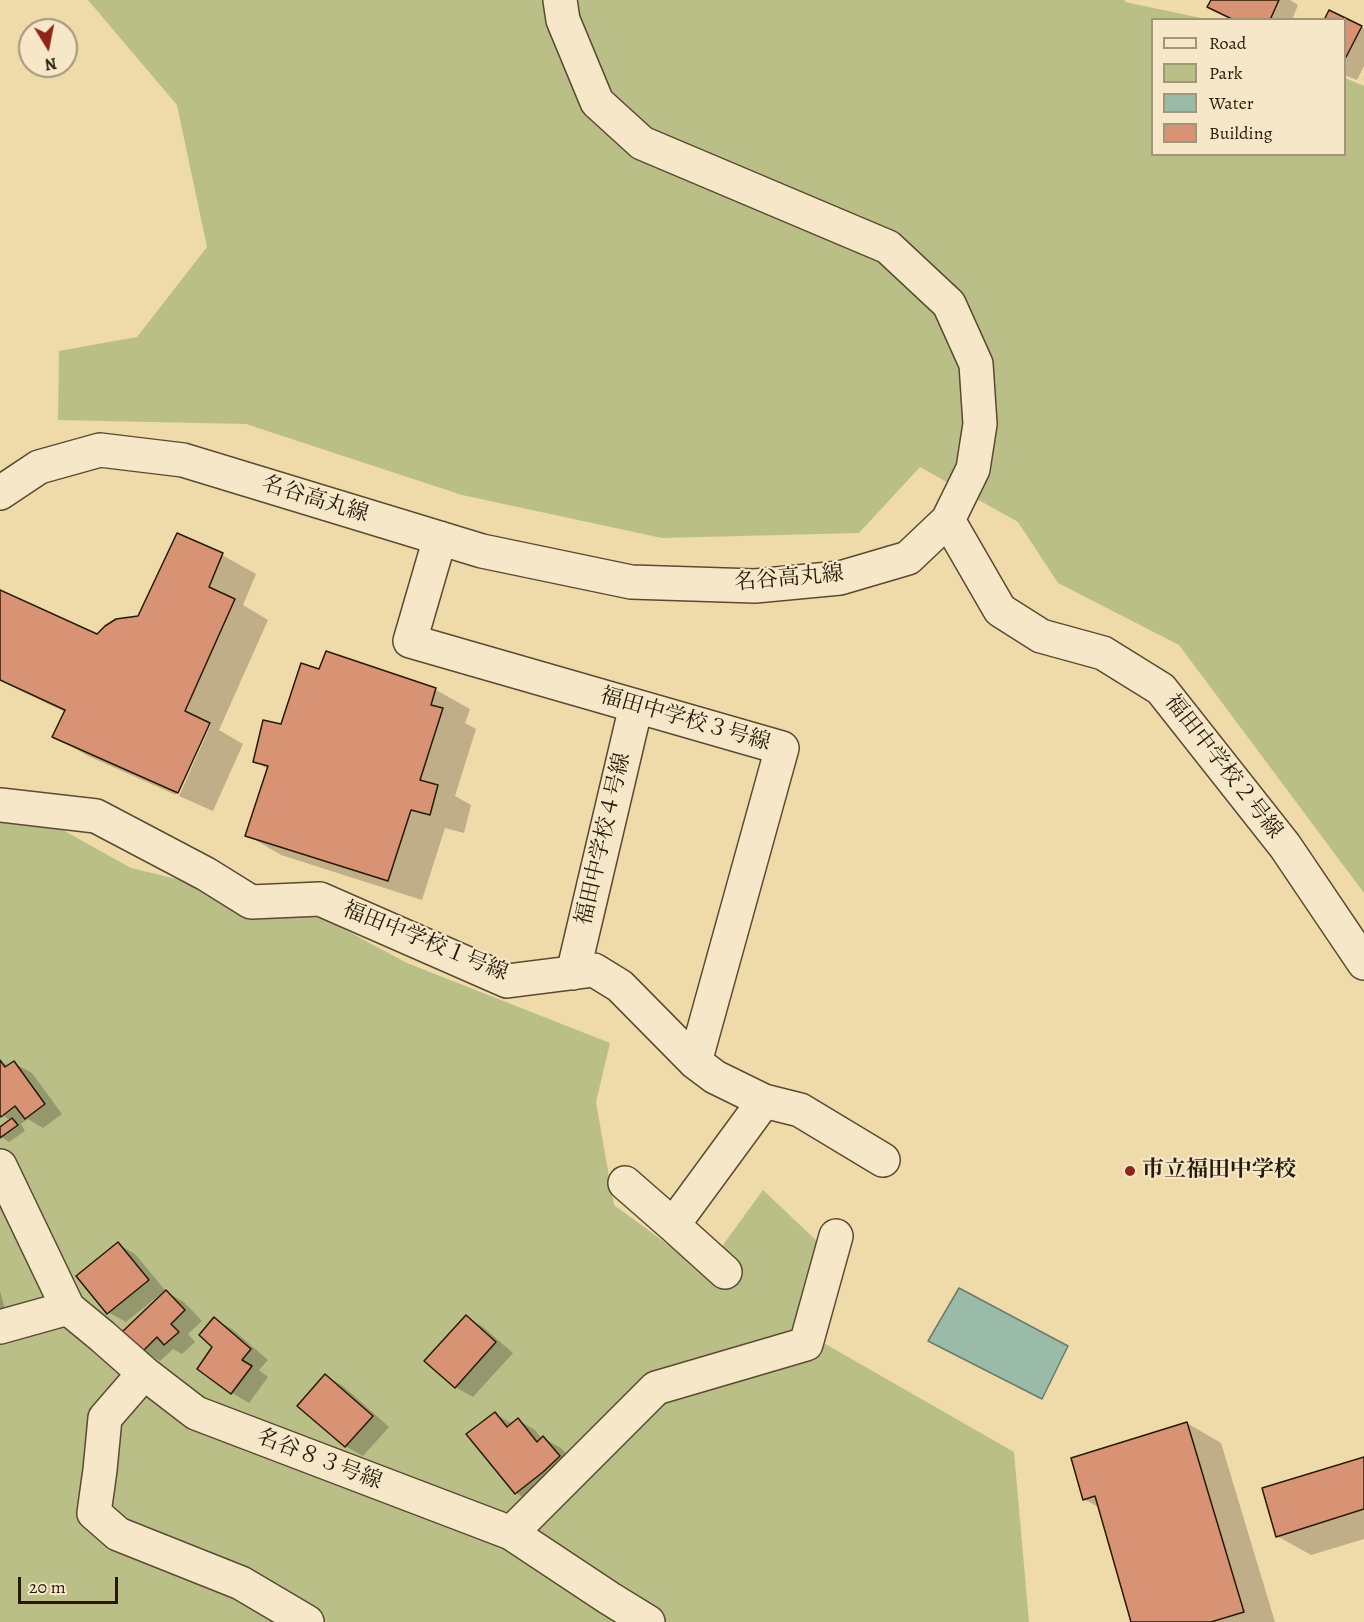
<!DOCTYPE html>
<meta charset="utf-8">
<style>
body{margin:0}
#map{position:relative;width:1364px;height:1622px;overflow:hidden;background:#efdaaa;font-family:Alegreya,serif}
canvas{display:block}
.legend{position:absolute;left:1151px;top:18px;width:195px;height:138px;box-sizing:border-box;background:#f5e7c8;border:2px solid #a3957c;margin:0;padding:8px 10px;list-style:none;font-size:18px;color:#281a09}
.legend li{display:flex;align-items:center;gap:12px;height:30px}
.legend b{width:30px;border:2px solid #a3957c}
.north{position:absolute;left:18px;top:18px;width:60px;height:60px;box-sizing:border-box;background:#f5e7c8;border:2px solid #a3957c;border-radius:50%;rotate:170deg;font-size:16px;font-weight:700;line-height:24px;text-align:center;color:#281a09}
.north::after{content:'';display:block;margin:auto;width:21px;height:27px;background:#8f2418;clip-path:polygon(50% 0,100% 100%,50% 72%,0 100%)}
.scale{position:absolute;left:18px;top:1577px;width:100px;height:27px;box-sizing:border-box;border:3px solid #281a09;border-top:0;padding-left:8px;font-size:18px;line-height:21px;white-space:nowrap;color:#281a09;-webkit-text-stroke:4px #f5e7c8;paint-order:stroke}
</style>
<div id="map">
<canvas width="1364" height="1622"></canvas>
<ul class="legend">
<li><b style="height:8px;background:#f5e7c8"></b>Road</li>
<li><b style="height:16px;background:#babf88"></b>Park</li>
<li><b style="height:16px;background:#9abba8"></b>Water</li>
<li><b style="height:16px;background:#d89274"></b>Building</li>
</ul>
<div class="north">N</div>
<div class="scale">20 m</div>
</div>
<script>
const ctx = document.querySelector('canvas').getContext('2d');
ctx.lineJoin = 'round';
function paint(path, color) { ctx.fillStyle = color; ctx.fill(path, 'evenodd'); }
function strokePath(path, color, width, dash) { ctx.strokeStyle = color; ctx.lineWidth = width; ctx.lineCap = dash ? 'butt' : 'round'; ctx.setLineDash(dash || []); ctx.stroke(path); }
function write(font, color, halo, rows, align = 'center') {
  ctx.font = font + ' Alegreya,"Noto Serif JP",serif'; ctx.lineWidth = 4.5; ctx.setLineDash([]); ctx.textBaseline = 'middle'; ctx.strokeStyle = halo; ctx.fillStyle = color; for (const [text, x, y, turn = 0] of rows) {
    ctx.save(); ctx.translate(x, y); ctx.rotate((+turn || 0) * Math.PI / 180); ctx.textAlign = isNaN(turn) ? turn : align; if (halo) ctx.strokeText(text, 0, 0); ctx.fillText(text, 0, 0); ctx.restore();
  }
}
paint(new Path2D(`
 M88 0H1125V2L1206 19 1152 20V154H1344L1345 78 1364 86V893L1179 645 1058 583 1018 522 920 467 859 533 662 538 462 495 246 424 58 420 59 351 137 337 207 247 177 105Z
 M0 795 131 868 310 911 407 963 610 1043 596 1102 614 1205 704 1271 763 1190 819 1243 794 1326 1014 1452 1029 1622H0Z`), '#babf88');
const water = new Path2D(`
 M959 1288 1068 1346 1042 1399 928 1341Z`);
paint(water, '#9abba8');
strokePath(water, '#6c7b68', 1.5);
paint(new Path2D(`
 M1213 0H1290L1298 5 1292 20H1233L1209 7Z
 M1329 12 1364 28V66L1357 80 1344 75V20Z
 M177 535 222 555 256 574 243 605 268 620 219 730 243 744 213 811 179 796 211 724H208L176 795 88 756 54 736 65 712 0 681V592L98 636 139 617Z
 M326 653 436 690 470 709 465 723 476 729 455 796 471 805 464 833 445 828 422 900 281 855 247 835 268 769 254 761 282 726 320 671Z
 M0 1061 9 1066 14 1063 32 1073 62 1114 43 1128 28 1119 21 1124 25 1131 9 1142 0 1136V1129L11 1121 0 1113Z
 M118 1244 135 1254 165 1290 164 1291 184 1302 202 1321 188 1334 195 1342 182 1354 173 1349 160 1361 143 1351 164 1294 163 1292 126 1322 108 1312Z
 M0 1291 6 1313 0 1315Z
 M466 1317 483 1327 513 1353 473 1397 455 1387Z
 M214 1319 232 1329 268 1360 259 1370 268 1377 249 1403 232 1393 199 1368 214 1347Z
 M325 1376 343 1386 389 1427 363 1456 345 1446Z
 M495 1414 513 1424 518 1420 535 1430 542 1439 543 1438 561 1448 576 1466 533 1503 516 1493Z
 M1187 1423 1221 1443 1275 1622H1132L1100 1508 1084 1499Z
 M1364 1459V1539L1311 1555 1277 1536Z`), '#0003');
const building = new Path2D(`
 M1211 0H1279L1270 20H1234L1207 7Z
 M1329 10 1362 26 1344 61V20H1324Z
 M177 533 223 553 209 587 235 599 185 711 210 723 178 793 52 737 65 710 0 680V590L97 634 105 626 116 619 138 616Z
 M326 651 436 688 431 705 443 708 420 780 438 785 430 815 411 810 388 881 245 836 268 766 253 762 263 720 281 724 301 663 319 669Z
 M0 1060 5 1067 14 1061 45 1104 25 1119 15 1106 1 1117 0 1115Z
 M12 1118 18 1125 0 1138V1127Z
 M118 1242 149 1280 107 1314 76 1276Z
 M166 1290 185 1310 171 1324 179 1332 164 1345 157 1337 142 1352 122 1332Z
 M466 1315 496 1342 455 1388 424 1361Z
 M214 1317 251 1349 242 1360 252 1366 231 1394 197 1369 212 1347 199 1335Z
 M325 1374 373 1416 345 1447 297 1406Z
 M495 1412 507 1427 518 1418 537 1442 543 1436 560 1456 543 1472 515 1494 466 1434Z
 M1187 1422 1244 1612 1211 1622H1131L1095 1496 1083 1500 1071 1458Z
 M1364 1457V1509L1276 1537 1262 1488Z`);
paint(building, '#d89274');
strokePath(building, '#281a09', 1.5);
const minor = new Path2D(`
 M0 493 39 467 100 450 183 460 482 551 631 582 755 586 840 578 908 558 948 520 973 469 980 424 976 364 949 304 888 247 642 143 597 102 563 20 560 0
 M948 520 1000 610 1041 636 1103 653 1161 689 1285 846 1364 963
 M440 538 410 641 782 748 695 1062
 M0 805 96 816 206 874 251 902 320 899 507 981 594 970 620 986 695 1062 715 1077 764 1101 800 1110 883 1160
 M573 973 636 706
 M0 1166 68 1308
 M625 1183 673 1225 764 1101
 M673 1225 725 1272
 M0 1327 68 1308 102 1336 144 1373 196 1413 511 1533 609 1598 648 1622
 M144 1373 105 1418 100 1470 94 1513 118 1534 241 1583 307 1622
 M511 1533 656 1388 806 1344 836 1236`);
strokePath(minor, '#5a4a31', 36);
strokePath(minor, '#f5e7c8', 33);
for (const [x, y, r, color] of [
 [1130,1171,6,"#8f2418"]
]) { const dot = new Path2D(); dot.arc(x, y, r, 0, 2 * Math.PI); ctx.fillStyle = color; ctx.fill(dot); strokePath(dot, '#f5e7c8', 2); }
write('22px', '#281a09', '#f5e7c8', [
 ["名谷高丸線",315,500,17],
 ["名谷高丸線",789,579,-5],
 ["福田中学校３号線",685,720,16],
 ["福田中学校２号線",1223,767,52],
 ["福田中学校４号線",604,839,-77],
 ["福田中学校１号線",425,942,22],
 ["名谷８３号線",319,1460,21]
]);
write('bold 22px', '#281a09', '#f5e7c8', [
 ["市立福田中学校",1142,1171]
], 'left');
</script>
